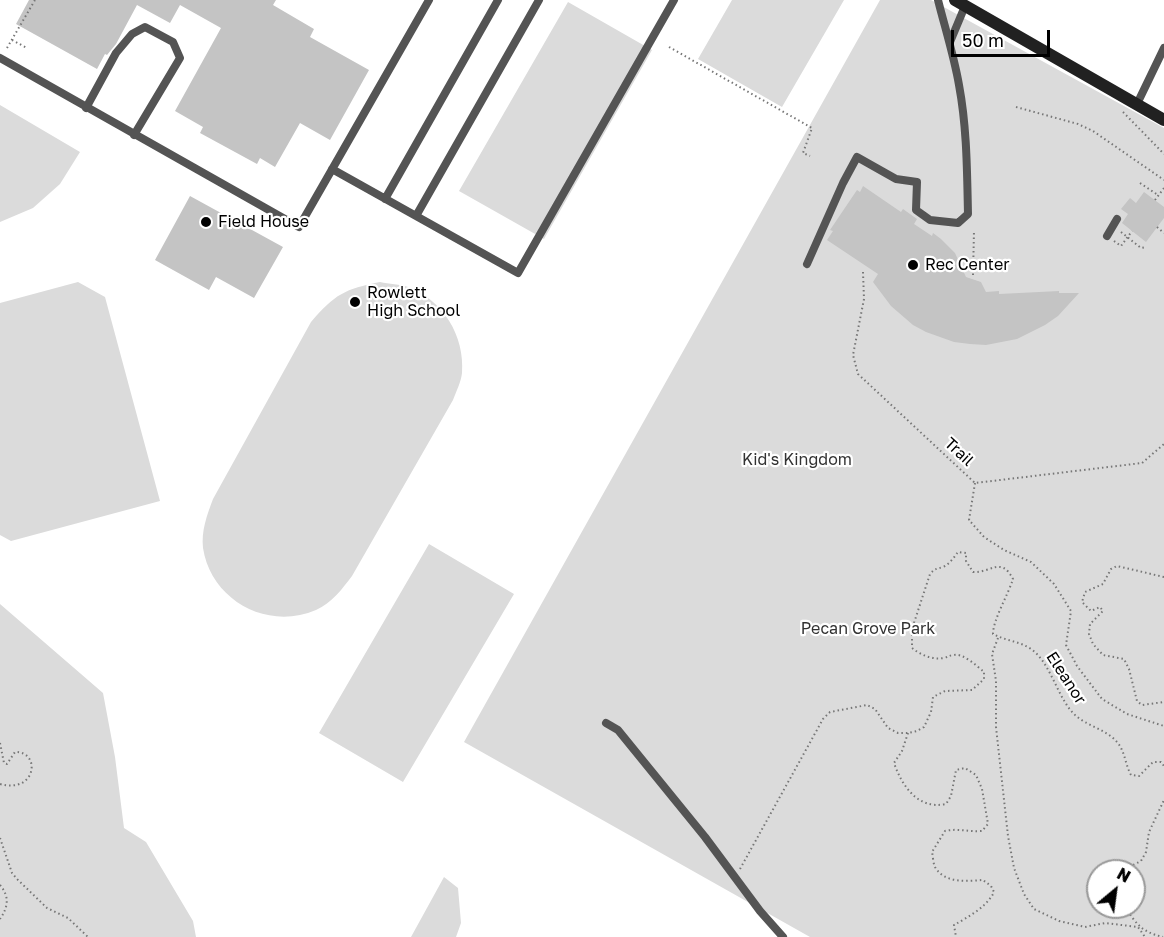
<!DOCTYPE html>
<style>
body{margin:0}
#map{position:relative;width:1164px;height:937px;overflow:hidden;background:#fff;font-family:"Golos Text",sans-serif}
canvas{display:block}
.north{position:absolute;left:1086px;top:859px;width:60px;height:60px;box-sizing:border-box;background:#fff;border:2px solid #999;border-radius:50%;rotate:29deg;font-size:16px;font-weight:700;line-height:24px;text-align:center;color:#000}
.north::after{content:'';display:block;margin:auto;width:21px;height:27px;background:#000;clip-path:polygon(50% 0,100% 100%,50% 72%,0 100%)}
.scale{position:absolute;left:951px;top:30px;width:99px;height:27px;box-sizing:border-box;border:3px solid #000;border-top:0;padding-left:8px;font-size:18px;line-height:21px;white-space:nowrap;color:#000;-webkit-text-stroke:4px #fff;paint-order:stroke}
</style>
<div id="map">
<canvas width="1164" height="937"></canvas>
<div class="north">N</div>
<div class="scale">50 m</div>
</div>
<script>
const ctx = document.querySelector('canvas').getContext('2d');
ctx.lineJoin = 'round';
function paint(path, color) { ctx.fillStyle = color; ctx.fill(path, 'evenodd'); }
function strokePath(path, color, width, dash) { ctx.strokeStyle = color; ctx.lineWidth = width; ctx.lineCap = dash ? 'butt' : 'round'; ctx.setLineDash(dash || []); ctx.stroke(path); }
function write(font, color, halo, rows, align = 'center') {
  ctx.font = font + ' "Golos Text",sans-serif'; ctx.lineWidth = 4.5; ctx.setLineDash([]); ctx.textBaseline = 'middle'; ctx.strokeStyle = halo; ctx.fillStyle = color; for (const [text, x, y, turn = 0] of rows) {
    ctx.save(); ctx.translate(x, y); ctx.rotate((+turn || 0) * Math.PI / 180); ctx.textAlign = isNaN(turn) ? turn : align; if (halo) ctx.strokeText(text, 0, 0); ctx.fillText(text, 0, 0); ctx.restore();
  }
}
paint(new Path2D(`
 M732 0H844L782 107 698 59Z
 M880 0H931L1164 128V937H810L464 742ZM1098 871H1134V907H1098Z
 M568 2 652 50 544 239 459 191Z
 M0 105 80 152 60 184 33 208 0 222Z
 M78 282 105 297 160 501 11 541 0 535V303Z
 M380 282C389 284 400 284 408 287 443 300 465 336 462 373 461 382 456 392 453 400L352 576C342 589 332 603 316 610 267 631 211 600 203 548 201 531 207 515 213 499L311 322C335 294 345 289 380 282Z
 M429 544 514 594 403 782 319 733Z
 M0 604 103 693 115 757 124 828 146 842 193 921 196 937H0Z
 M444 877 458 888 461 923 456 937H411Z`), '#dbdbdb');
paint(new Path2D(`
 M29 0H276L273 5 314 29 310 37 369 70 330 140 300 123 275 167 260 158 257 164 200 133 203 127 175 111 221 28 180 5 170 23 137 5 116 44 107 55 105 54 97 69 16 24Z
 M863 186 901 212 903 209 917 219 914 224 932 236 933 233 941 239 955 253 966 277 981 282 986 292 999 291V294L1059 291V293H1079L1058 316 1045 325 1017 339 986 345 970 344 954 342 926 332 913 325 891 306 873 282 878 274 827 240 833 231 830 230 857 190 860 192Z
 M1144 192 1164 207V218L1146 242 1122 223 1128 214 1121 209 1130 198 1136 203Z
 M190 196 283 247 254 298 216 277 209 290 155 260Z`), '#c4c4c4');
strokePath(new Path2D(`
 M12 40 27 48
 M669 47 812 128 803 153 810 156
 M7 48 35 0
 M1016 107 1078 124 1093 131 1164 180
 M1123 112 1164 154
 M1140 183 1158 195
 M1155 200 1164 188
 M1157 227 1164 233
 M1121 232 1141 248 1146 247
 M1114 241 1121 246 1132 231
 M863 272 864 299 853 355 858 374 975 483 1142 463 1164 444
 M973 275 974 231
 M975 483 969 520 984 537 1004 550 1031 562 1054 584 1071 611 1066 645 1077 666 1102 699 1127 714 1164 726
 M1164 577 1117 566 1111 569 1103 584 1085 592 1082 602 1091 611 1100 607 1103 611 1090 624 1089 634 1093 644 1103 655 1124 659 1129 669 1137 701 1142 705 1164 702
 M998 638 992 654 996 681V727L1008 836 1014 868 1024 894 1034 909 1059 921 1085 927 1105 923 1138 927 1145 937
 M908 733 902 751 894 763C902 786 918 810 946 804L951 796 956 770 965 768 976 775 982 789 988 824 982 831C969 832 958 828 945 831L932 852C933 856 933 863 935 867 945 884 967 881 983 880L991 886 994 892C987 907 968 917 954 925L956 937
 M0 743 4 763 7 764 15 752C41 751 37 794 0 784
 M0 838 12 873 17 879 47 908 68 918 88 937
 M740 869 823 719 830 712 867 705 875 709 888 728 898 733H908L917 731 924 727 931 712 933 697 945 691 972 690 984 679V672C977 666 963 653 954 655 950 655 948 657 944 658 932 660 921 655 912 648V629L930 574C935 568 937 569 943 567 950 564 954 557 958 552L966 553V561L973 572C991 573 1001 556 1013 579 1008 595 993 620 993 634 1006 641 1019 641 1031 649 1051 663 1057 697 1074 714 1086 726 1106 729 1117 742 1125 751 1125 764 1131 775L1139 776 1153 762H1161L1164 766
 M1121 871 1141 861 1146 852 1149 832 1164 800
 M0 885C10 897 8 907 0 919
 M1125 907C1137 925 1142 932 1163 937`), '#767676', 2, [1.5, 3]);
strokePath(new Path2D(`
 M950 42 965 6
 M0 58 299 227 429 0
 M1137 104 1164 48
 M86 108 116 53 132 34 145 27 173 42 180 58 134 135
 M332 169 518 273 674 0
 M385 199 498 0
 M416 216 539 0
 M1107 236 1117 219
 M807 264 843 183 857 157 896 179 917 182 916 210 930 220 958 223 968 214C967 171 967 128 959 85 954 56 945 28 938 0
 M606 723 618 730 705 837 760 911 783 937`), '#545454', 8);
strokePath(new Path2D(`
 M955 0 1164 120`), '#212121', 12);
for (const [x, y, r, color] of [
 [206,222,6,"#000"],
 [913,265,6,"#000"],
 [355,302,6,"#000"]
]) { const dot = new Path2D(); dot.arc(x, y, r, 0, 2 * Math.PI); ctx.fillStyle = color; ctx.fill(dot); strokePath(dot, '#fff', 2); }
write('16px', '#000', '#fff', [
 ["Field House",218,222],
 ["Rec Center",925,265],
 ["Rowlett",367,293],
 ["High School",367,311]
], 'left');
write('16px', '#000', '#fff', [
 ["Trail",959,452,43],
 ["Eleanor",1066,678,57]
]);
write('16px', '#323232', '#fff', [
 ["Kid's Kingdom",797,460],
 ["Pecan Grove Park",868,629]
]);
</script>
